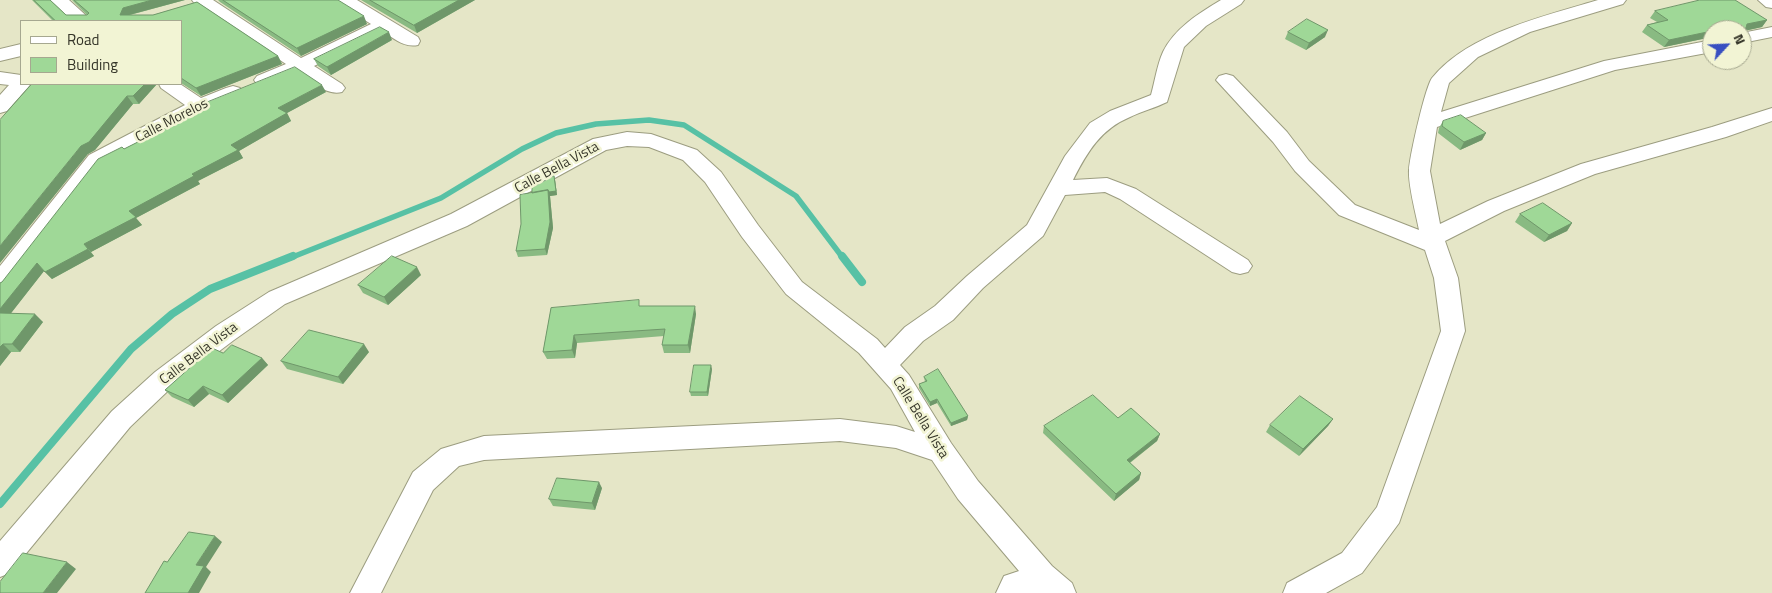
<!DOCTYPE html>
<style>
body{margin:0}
#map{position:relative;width:1772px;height:593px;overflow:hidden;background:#e5e6c7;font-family:"Titillium Web",sans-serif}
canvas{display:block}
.legend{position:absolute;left:20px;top:20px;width:162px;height:65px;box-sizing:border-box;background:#f2f4d4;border:1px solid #a6a890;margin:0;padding:6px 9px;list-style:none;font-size:15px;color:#353529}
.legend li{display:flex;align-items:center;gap:10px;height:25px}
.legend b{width:25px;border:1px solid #a6a890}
.north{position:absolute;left:1702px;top:20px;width:50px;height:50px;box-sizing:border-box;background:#f2f4d4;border:1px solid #a6a890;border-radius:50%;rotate:65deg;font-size:14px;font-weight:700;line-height:20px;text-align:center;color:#353529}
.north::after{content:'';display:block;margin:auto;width:18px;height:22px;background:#384fc1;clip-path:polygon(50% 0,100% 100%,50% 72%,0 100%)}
</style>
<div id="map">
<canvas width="1772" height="593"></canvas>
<ul class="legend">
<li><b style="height:6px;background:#fff"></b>Road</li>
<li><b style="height:14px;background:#9fd897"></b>Building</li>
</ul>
<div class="north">N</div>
</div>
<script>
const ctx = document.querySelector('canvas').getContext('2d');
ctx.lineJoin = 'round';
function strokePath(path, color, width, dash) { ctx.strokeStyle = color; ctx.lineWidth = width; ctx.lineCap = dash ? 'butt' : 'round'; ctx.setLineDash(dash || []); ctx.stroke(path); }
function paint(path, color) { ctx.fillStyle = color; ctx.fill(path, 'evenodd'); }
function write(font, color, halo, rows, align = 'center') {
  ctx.font = font + ' "Titillium Web",sans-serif'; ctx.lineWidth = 5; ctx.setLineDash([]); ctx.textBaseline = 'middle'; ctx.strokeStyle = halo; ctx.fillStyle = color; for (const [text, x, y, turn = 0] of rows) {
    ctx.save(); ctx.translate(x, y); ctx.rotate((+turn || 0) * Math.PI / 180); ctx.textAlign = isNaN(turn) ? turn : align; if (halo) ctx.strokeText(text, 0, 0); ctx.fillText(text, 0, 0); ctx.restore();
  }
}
strokePath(new Path2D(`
 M290 258 441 198 522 149 556 133 596 124 649 120 684 125 796 196 843 258`), '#57c1a5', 5.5);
strokePath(new Path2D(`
 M842 256 862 282
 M0 504 131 349 172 314 210 289 293 256`), '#57c1a5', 8);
const minor = new Path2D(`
 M50 0H69L92 21H73Z
 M192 0H213L301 58 371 24 339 4 336 0H357L418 37 420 41 418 45C404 48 394 38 383 32L314 66 342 84 345 88 342 92C326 96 311 81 299 73L271 84 264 86 257 84 254 80 257 76 286 64 195 4Z
 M1221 0H1244L1241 4 1206 26 1184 47 1167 102C1155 108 1142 111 1130 117 1101 129 1087 152 1073 180L1107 178 1136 189 1248 260 1252 266 1248 272 1240 274 1232 272 1120 199 1105 192 1065 195 1043 236 983 288 953 320 923 341 900 365 909 375 951 443 978 481 1052 566 1072 583 1076 593H996L1004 576 1019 571 958 499 932 460 896 448 840 441 484 460 459 466 433 490 381 593H350L413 472 441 449 484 436 840 419 896 426 915 432 891 389 859 353 786 294 742 237 705 182 683 160 649 147 627 146 606 150 467 226 285 304 234 340 173 386 130 427 10 573 0 577V541L112 411 155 372 216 326 269 292 451 214 593 139 627 132 651 134 697 150 721 172 758 225 802 282 877 339 885 348 905 327 935 306 967 276 1027 225 1065 156 1090 123 1110 111 1151 95C1155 81 1157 65 1163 52 1174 29 1199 13 1221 0Z
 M1598 0H1626L1623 4 1530 32 1478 57 1449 83 1441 112 1604 61 1712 40V52L1615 70 1437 127 1430 171 1440 224 1488 201 1581 164 1712 127 1772 108V121L1726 137 1595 174 1504 211 1445 241 1458 278 1465 331 1399 523 1362 573 1326 593H1283L1287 583 1342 553 1377 507 1441 331 1434 278 1425 250 1339 215 1295 171 1273 142 1216 80 1219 76 1226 74 1233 76 1287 132 1309 161 1355 205 1419 230C1416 214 1408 185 1409 170 1410 155 1425 88 1432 78 1468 33 1546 16 1598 0Z
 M1758 0H1772V8L1766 7Z
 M1772 27V37L1742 43V33Z
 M21 44V56L0 61V49Z
 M0 72 21 75V84L30 85 7 111 0 113V95L9 85 0 84Z
 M159 84H180L201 98 226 88 233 86 240 88 243 92 240 96 206 110 103 165 8 289 0 292V266L89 155 185 105 161 88Z`);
strokePath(minor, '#9c9d80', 2);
paint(minor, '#fff');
paint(new Path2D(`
 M32 0H50L66 15H87L72 0H185L130 15H153L197 2 278 56 282 64 201 96 181 83V21H53Z
 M218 0H338L367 24 301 56 220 2Z
 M361 0H475L417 33Z
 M1655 11 1767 20 1762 27 1744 31 1742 33V30H1712V37L1664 47 1642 32 1647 25 1657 22 1650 18Z
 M1288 32 1325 37 1306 50 1285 39Z
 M392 40 331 75 318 66 314 59Z
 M157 84 139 104H133L95 150 88 154 0 120Z
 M326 92 287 113 291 121 239 151 243 158 198 181 200 184 136 218 142 225 91 252 94 256 52 279 44 271 10 314 43 322 20 352H11L0 366V283L2 282 124 149 205 108 203 104Z
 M1443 121 1486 133 1482 140 1460 150 1438 133 1439 128Z
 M555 180 557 195 550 196 553 228 547 255 518 257 516 251 532 193Z
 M1520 214 1572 223 1567 231 1544 242 1515 222Z
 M421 275 388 305 363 293 358 285Z
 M641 306 696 314 690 353H664L662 345 664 336 577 343 575 358 547 359 543 352 551 308Z
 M369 352 343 384 287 369 281 361Z
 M223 353 262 358 268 365 228 403 209 394 194 407 172 397 165 390Z
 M712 369 708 396H691L690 392Z
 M924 377 968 416 967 420 951 426 937 403 930 406 919 388V384L925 382Z
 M1118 418 1160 434 1157 441 1130 463 1141 473 1139 480 1114 501 1043 433 1044 426Z
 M1333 419 1328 426 1299 456 1266 432 1270 425Z
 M602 488 595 510 553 506 549 499Z`), '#89ba82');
paint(new Path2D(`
 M152 0H185L129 15H120L123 8Z
 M459 0H475L417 33 414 25Z
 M364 16 367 24 301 56 297 48Z
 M1767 20 1762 27 1744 31 1742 33V30H1741L1747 24Z
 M1736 26 1733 30H1717Z
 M1328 30 1325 37 1306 50 1309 43Z
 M1712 31V37L1664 47 1669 40Z
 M389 32 392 40 331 75 327 67Z
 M278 56 282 64 201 96 196 88Z
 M145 84H157L139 104 133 96Z
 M322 85 326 92 287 113 291 121 239 151 243 158 198 181 200 184 136 218 142 225 91 252 84 244 129 211 192 174 231 145 278 108Z
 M127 96 133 104 95 150 88 154 0 263V246L81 146Z
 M1486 133 1482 140 1460 150 1464 142Z
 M554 176 555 180 557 195 550 196 553 228 547 255 545 249 534 199Z
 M1572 223 1567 231 1544 242 1549 235Z
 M88 249 94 256 52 279 45 272Z
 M37 263 44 271 5 321 0 316V309Z
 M417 267 421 275 388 305 384 297Z
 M695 306 696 314 690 353 688 345Z
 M35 314 43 322 20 352 12 344Z
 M574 335 577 343 575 358 572 350Z
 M3 344 11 352 0 366V347Z
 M364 344 369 352 343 384 338 377Z
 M262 358 268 365 228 403 222 395Z
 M711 365 712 369 708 396 707 392Z
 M203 386 209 394 194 407 188 400Z
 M937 399V403L930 406V402Z
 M968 416 967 420 951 426V423Z
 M1333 419 1328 426 1299 456 1303 449Z
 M1160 434 1157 441 1124 467 1127 460Z
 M1141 473 1139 480 1114 501 1116 494Z
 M599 482 602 488 595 510 592 503Z
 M215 536 222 542 206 567 211 572 199 593H188L196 565Z
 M67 562 76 569 57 593H43Z`), '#6f976a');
const building = new Path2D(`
 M34 0H50L66 15H87L89 13 74 0H152L123 8 120 15H153L197 2 278 56 196 88 181 78V21H56Z
 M223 0H338L364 16 297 48Z
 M370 0H459L414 25Z
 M1700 0H1735L1767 20 1747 24 1746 28 1742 29 1736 26 1717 30H1712V31L1669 40 1647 25 1668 20 1655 11Z
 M1307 19 1328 30 1309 43 1288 32Z
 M380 27 389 32 327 67 314 59Z
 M295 67 322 85 278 108 287 113 231 145 238 150 192 174 194 176 129 211 136 217 84 244 88 249 45 272 37 263 0 309V283L2 282 98 159 122 147 124 149 207 107 203 104Z
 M32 84H145L133 96H127L89 142 81 146 0 246V120Z
 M1461 115 1486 133 1464 142 1442 126 1443 121Z
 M554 176 556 191 549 192 548 190 532 193V188Z
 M548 190 550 222 545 249 516 251 521 224 520 195Z
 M1543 203 1572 223 1549 235 1520 214Z
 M392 256 417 267 384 297 358 285Z
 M639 300V306H695L688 345H662L665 329 574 335 572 350 543 352 551 308Z
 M0 313 35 314 12 344H3L0 347Z
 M309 330 364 344 338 377 281 361Z
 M232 345 262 358 222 395 203 386 188 400 165 390 212 348 223 353Z
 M694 365H711L707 392H690Z
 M938 369 968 416 951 423 937 399 930 402 919 384 927 381 924 377Z
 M1093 395 1118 418 1131 408 1160 434 1127 460 1141 473 1116 494 1044 426Z
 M1300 396 1333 419 1303 449 1270 425Z
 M557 478 599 482 592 503 549 499Z
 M189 532 215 536 196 565 204 566 188 593H145L164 561 167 562Z
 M23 553 67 562 43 593H0V582Z`);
paint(building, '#9fd897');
strokePath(building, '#6f976a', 1);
write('14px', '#353529', '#f2f4d4', [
 ["Calle Morelos",172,121,-27],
 ["Calle Bella Vista",557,168,-28],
 ["Calle Bella Vista",199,354,-37],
 ["Calle Bella Vista",920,418,58]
]);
</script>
